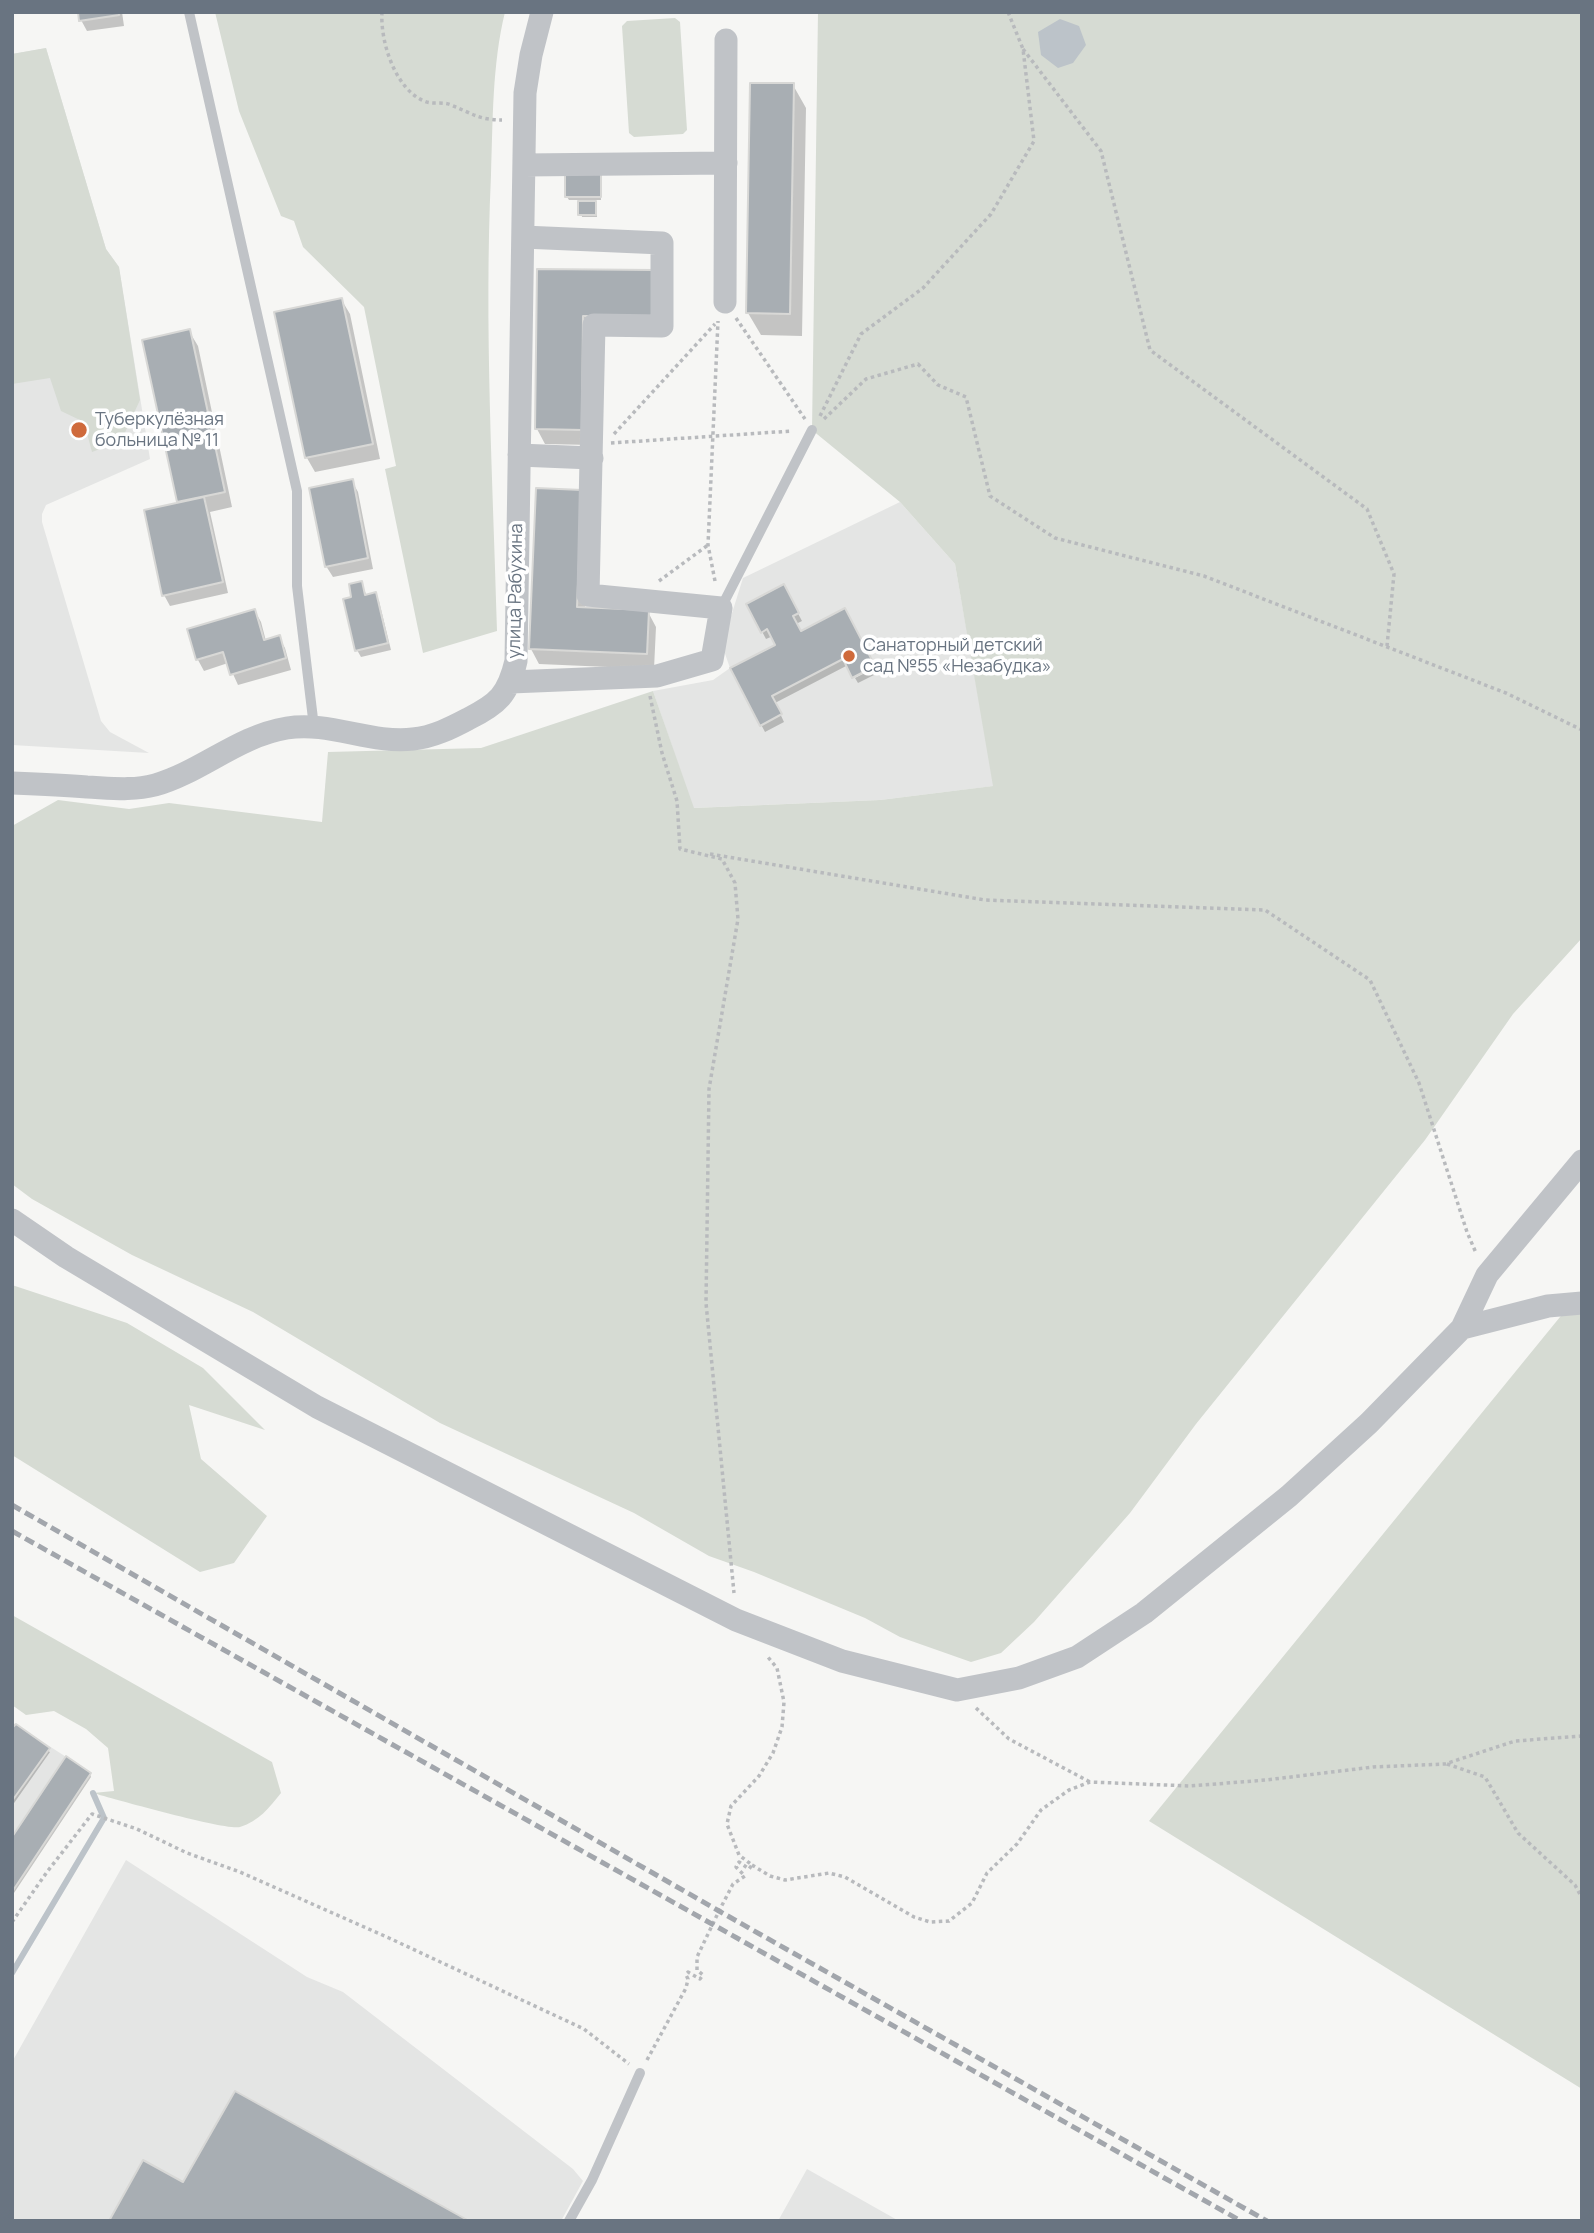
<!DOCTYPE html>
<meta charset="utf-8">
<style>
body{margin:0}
#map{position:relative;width:1594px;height:2233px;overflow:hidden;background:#f6f6f4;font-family:Manrope,sans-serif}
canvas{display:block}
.frame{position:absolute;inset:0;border:14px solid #697481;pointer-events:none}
</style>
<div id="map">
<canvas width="1594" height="2233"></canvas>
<div class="frame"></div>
</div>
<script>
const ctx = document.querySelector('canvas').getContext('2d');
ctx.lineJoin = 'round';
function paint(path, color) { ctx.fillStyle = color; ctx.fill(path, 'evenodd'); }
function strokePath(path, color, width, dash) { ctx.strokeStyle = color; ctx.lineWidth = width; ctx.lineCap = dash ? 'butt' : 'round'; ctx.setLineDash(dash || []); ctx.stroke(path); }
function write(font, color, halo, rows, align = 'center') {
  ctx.font = font + ' Manrope,sans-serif'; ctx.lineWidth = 7; ctx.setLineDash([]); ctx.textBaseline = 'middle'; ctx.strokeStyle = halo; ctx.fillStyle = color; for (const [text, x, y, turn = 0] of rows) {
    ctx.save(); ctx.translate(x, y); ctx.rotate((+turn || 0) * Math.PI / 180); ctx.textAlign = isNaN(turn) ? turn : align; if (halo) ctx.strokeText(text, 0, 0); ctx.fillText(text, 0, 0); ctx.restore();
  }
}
paint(new Path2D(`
 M46 48 106 249 119 267 150 459 46 505 42 514V522L101 721 110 732 149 753 12 745V54Z
 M900 502 955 564 994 786 880 800 693 808 653 691 713 680 730 668 722 645 743 578Z
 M12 1722 91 1773 12 1892Z
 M126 1860 307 1977 343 1992 573 2169 583 2181 561 2221H12V2062Z
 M807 2169 899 2221H778Z`), '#e4e5e4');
paint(new Path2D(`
 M215 12H505C492 65 493 121 491 175 484 327 493 480 497 631L423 653 385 469 396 466 364 307 303 247 294 221 281 216 239 111Z
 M818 12H1582V938L1513 1014 1425 1140 1196 1424 1130 1513 1034 1622 1001 1653 971 1662 900 1637 865 1618 754 1572 709 1556 634 1513 440 1423 253 1312 132 1255 32 1199 12 1184V826L58 800 129 809 169 803 322 822 328 752 481 748 653 691 694 808 880 800 993 786 955 564 900 502 812 430Z
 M675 18 680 22 687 130 683 134 634 137 629 133 622 26 627 21Z
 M46 48 106 249 119 267 140 400 121 441 92 452 84 422 61 411 50 378 12 384V54Z
 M12 1285 127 1323 203 1368 265 1430 189 1405 201 1459 267 1516 234 1563 200 1572 12 1455Z
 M1582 1290V2089L1149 1821Z
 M12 1615 272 1762 281 1793C269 1808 259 1821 240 1827 227 1831 114 1799 93 1793L114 1791 108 1748 86 1729 54 1711 26 1715 12 1705Z`), '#d6dbd3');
paint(new Path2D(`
 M1060 19 1079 26 1086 45 1073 63 1058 68 1041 55 1038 32Z`), '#bcc3c9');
paint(new Path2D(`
 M79 12H122L124 26 87 31 81 20Z
 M793 85 806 108 802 336 761 335 748 313Z
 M600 176 601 200H593L597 205V217H582L580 200H569L567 197Z
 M539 270 653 272 591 330 590 445 545 444 537 429Z
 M341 299 350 314 380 459 315 472 307 458Z
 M189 331 198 346 232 507 210 512 228 593 170 606 164 595 180 504 144 341Z
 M352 481 358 492 373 569 333 577 326 566Z
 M589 507 585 609 648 612 656 627 654 669 539 664 531 649Z
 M361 583 367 596 375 594 379 601 391 650 361 657 357 650 353 598Z
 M784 587 802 621 796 624 801 634 845 611 848 665 775 703 784 722 765 732 732 669 777 645 773 636 766 639 748 605Z
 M255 611 261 622 266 641 279 637 285 648 291 670 238 685 228 663 204 671 198 660 189 630Z
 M875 668 878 673 858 683 855 678Z
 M12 1731 50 1752 12 1806Z
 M90 1774 91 1777 12 1896V1840Z`), '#0003');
strokePath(new Path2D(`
 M12 1973 104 1818 93 1793`), '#bcc3c9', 6);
const building = new Path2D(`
 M78 12H119V15L79 21Z
 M750 83H794L790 314 746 313Z
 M565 174H601V197H565Z
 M578 201H596V215H578Z
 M537 269 654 270V316H583L582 430 535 429Z
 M342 298 373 444 305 458 274 312Z
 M190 329 225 492 177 502 142 340Z
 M353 479 368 558 325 567 309 488Z
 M536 488 582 490 577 607 649 610 647 654 529 649Z
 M204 497 223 582 162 596 144 510Z
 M362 581 365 595 376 592 388 643 355 651 343 599 351 597 349 584Z
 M784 584 799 613 793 616 801 631 845 608 875 666 852 678 843 659 772 696 782 714 760 726 730 668 775 645 767 629 761 633 746 604Z
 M255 609 264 640 280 635 286 658 230 675 223 652 196 660 187 629Z
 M16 1724 50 1748 12 1801V1728Z
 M66 1756 91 1773 12 1892V1837Z
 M235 2091 469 2221H109L143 2160 183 2182Z`);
paint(building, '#a8aeb3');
strokePath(building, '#d8d8d6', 2);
strokePath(new Path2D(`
 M382 12C380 41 395 89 424 101 432 105 442 101 451 105 471 113 479 120 502 120
 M1023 49 1101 151 1150 350 1367 509 1394 574 1387 646
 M736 318 805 419
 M820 416 861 334 923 288 991 214 1034 141 1023 49 1008 12
 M824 419 866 379 918 364 938 385 966 397 990 496 1055 538 1204 576 1506 693 1582 730
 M614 434 715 324
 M611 443 792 431
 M659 581 708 545
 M715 581 708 545 718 321
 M650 696 662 753 677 801 680 849 722 859 735 883 738 919 709 1089 706 1303 734 1593
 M710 854 985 900 1265 910 1370 980 1419 1083 1467 1232 1476 1253
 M976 1708 1009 1739 1090 1782
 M1447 1764 1485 1777 1518 1833 1575 1885 1582 1898
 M752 1865 770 1876 785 1880 829 1873 845 1877 914 1917 930 1922 949 1921 972 1903 987 1873 1017 1844 1041 1810 1069 1790 1090 1782 1190 1786 1266 1780 1373 1767 1445 1764 1515 1741 1582 1736
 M12 1922 47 1872 92 1814 137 1829 187 1853 240 1872 389 1938 584 2029 629 2064
 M647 2060 686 1988 688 1979 686 1975 688 1972 700 1979 703 1975 697 1970V1957L719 1911 733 1884 745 1876 736 1867 739 1862 749 1869 752 1865 739 1855 727 1824 731 1806 759 1776 773 1753 782 1727 784 1702 777 1668 767 1656`), '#b8babd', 3.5, [3.5, 3.5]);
strokePath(new Path2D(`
 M189 12 297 491V586L314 727
 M721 608 812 430
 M569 2221 592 2180 640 2073`), '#c0c3c7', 10);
strokePath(new Path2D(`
 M524 165 726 163
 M725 302 726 40
 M519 455 592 458
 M511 682 657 676 712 660 721 608 588 595 594 325 662 326V243L523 237
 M12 783C37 784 62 785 87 787 110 788 133 791 155 785 201 772 238 736 287 728 329 721 371 744 413 739 433 737 451 728 468 719 498 704 508 695 516 661L525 93 531 55 542 12
 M12 1220 66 1257 317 1407 736 1620 842 1661 957 1690 1019 1678 1077 1657 1144 1613 1289 1496 1369 1423 1462 1328 1548 1306 1582 1303
 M1462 1328 1487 1275 1582 1161`), '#c0c3c7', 23);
strokePath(new Path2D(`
 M12 1505 719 1911 1267 2221
 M12 1531 1241 2221`), '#a2a6ac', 5, [10, 5]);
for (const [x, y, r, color] of [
 [79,430,9,"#cf6a3b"],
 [849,656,7,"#cf6a3b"]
]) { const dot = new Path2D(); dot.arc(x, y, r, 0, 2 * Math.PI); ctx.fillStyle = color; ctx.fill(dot); strokePath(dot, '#fff', 2.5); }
write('18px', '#697481', '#fff', [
 ["Туберкулёзная",95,420],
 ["больница № 11",95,441],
 ["Санаторный детский",863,646],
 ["сад №55 «Незабудка»",863,667]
], 'left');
write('18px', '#697481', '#fff', [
 ["улица Рабухина",516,591,-89]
]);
</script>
